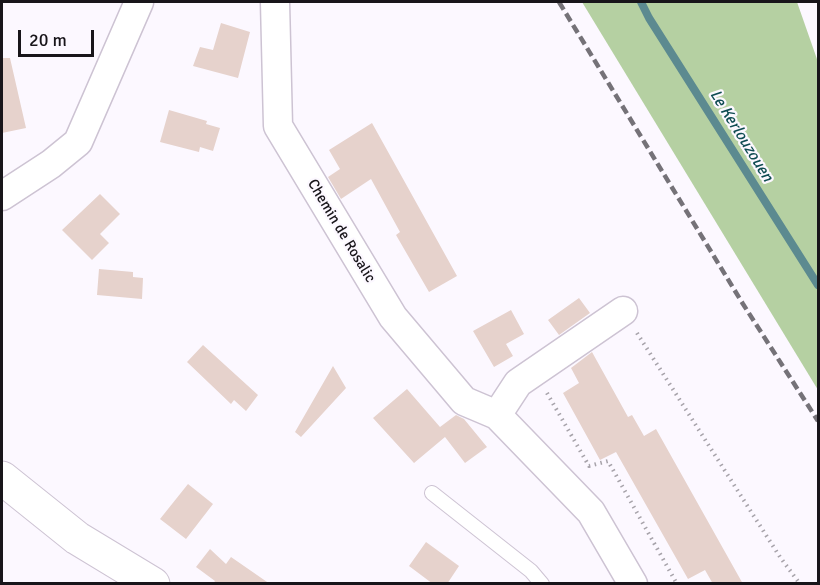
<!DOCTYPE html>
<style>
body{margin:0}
#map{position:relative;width:820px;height:585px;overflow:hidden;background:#fcf8ff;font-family:Signika,sans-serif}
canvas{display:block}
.frame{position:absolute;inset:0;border:3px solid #18151a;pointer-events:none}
.scale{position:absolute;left:18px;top:30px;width:76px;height:27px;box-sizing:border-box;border:3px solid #18151a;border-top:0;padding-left:8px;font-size:18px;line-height:21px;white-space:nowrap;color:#18151a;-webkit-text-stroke:4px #fcf8ff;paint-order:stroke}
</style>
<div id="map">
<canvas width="820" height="585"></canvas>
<div class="frame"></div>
<div class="scale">20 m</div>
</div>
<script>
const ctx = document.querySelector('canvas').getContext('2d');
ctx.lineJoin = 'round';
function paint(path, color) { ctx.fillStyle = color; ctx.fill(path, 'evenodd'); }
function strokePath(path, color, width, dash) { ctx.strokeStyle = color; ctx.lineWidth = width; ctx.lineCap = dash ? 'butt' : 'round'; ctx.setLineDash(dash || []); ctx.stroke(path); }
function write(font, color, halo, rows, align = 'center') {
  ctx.font = font + ' Signika,sans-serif'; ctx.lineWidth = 4.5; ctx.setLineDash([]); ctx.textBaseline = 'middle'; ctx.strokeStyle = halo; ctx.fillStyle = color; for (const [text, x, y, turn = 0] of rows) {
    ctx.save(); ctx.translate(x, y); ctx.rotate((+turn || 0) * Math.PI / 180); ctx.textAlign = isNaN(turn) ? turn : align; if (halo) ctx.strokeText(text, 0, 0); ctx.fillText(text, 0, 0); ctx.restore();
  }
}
paint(new Path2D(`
 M582 2H797L818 62V390Z`), '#b5d0a2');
strokePath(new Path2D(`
 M641 2 649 18 818 285`), '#5c8a90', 8);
paint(new Path2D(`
 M221 23 250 32 238 78 193 66 200 47 213 50Z
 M2 58H10L26 128 2 133Z
 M169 110 207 121 206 124 220 128 213 151 200 147 199 152 160 142Z
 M372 123 457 276 429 292 396 235 400 232 371 179 341 199 328 177 340 169 329 150Z
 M100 194 120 214 100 234 109 243 92 260 62 230Z
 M99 269 133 272V277L143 278 142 299 97 295Z
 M579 298 590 313 559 335 548 320Z
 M511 310 524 334 506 344 513 356 494 367 473 331Z
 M203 345 258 395 246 411 234 400 231 404 187 362Z
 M592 352 628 417 632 415 644 436 656 429 743 584H713L705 570 688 579 616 452 600 460 563 393 579 383 571 368Z
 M333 366 346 388 301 437 295 432Z
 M407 389 440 427 456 415 464 419 487 447 465 463 445 437 414 463 373 418Z
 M188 484 213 504 186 539 160 519Z
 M426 542 459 566 447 584H433L409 566Z
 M210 549 226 564 231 557 270 584H213L215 581 196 567Z`), '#e6d2cc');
const lane = new Path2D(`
 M432 493 531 571 542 584`);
const street = new Path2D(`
 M275 2 278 126 393 317 464 401 497 415
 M2 196 51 164 78 142 139 2
 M623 311 518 383 497 415 591 512 633 584`);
const secondary = new Path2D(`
 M2 478 77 538 153 584`);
strokePath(lane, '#cdc3d3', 16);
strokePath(street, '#cdc3d3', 31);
strokePath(secondary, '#cdc3d3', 35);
strokePath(new Path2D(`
 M637 333 780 557 800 584
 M547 393 589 466 608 461 677 584`), '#a7a3aa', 4, [1.5, 4.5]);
strokePath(lane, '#fff', 14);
strokePath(street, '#fff', 28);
strokePath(secondary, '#fff', 33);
strokePath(new Path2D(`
 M559 2 743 304 818 421`), '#757278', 4.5, [9, 4.5]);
write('15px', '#18151a', '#fcf8ff', [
 ["Chemin de Rosalic",341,231,59]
]);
write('italic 16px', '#0f4c52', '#fcf8ff', [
 ["Le Kerlouzouen",741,136,58]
]);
</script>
